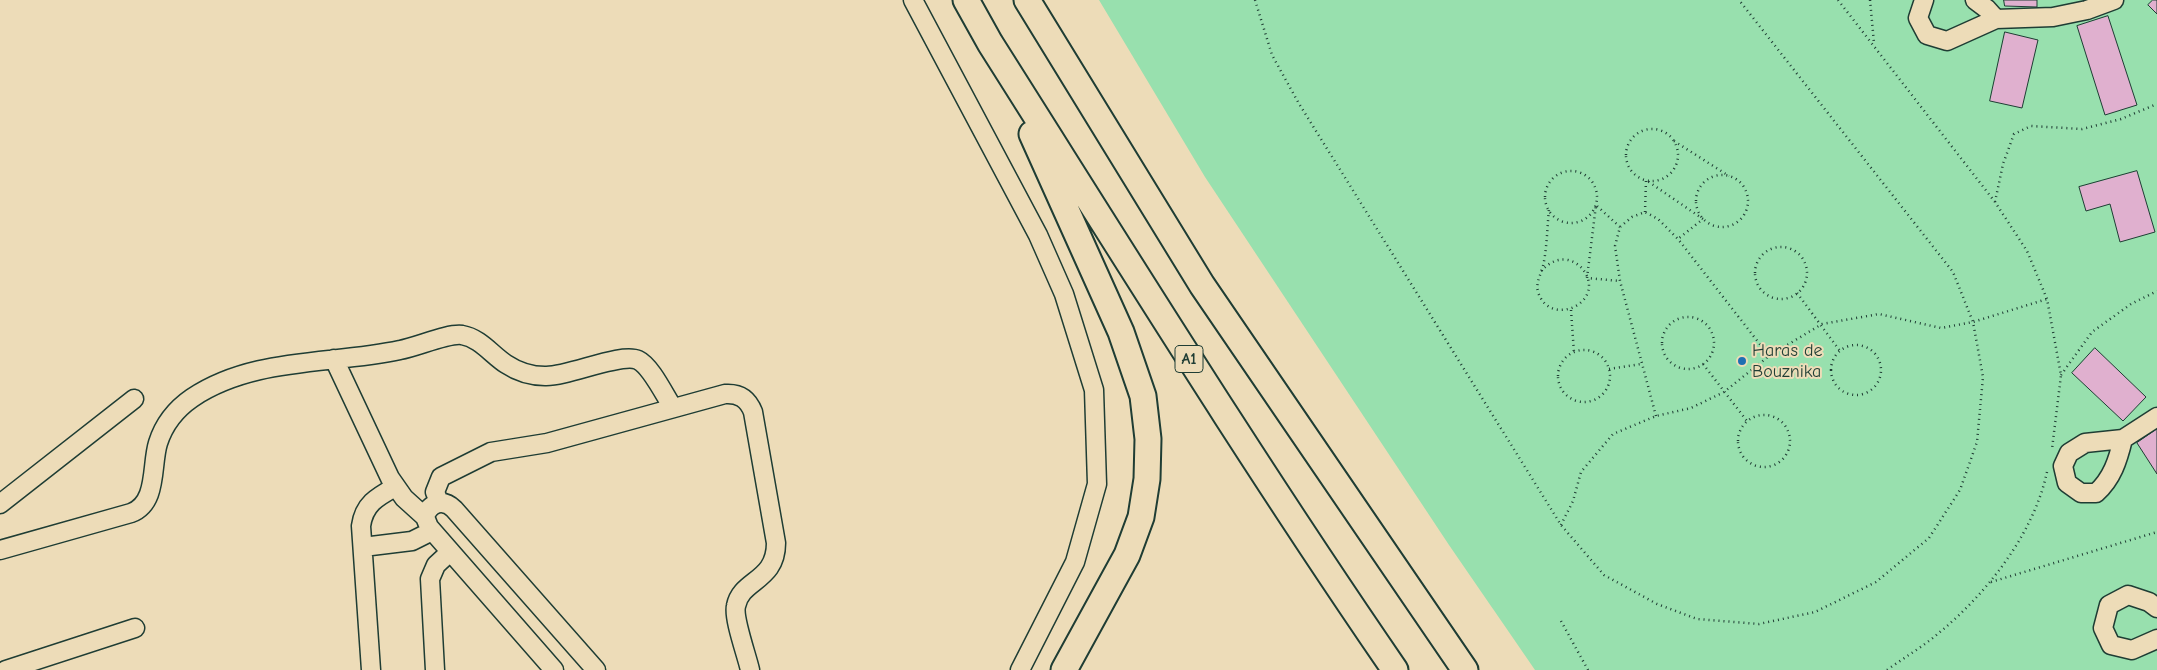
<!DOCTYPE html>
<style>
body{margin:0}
canvas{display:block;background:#eddcb8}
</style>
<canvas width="2157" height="670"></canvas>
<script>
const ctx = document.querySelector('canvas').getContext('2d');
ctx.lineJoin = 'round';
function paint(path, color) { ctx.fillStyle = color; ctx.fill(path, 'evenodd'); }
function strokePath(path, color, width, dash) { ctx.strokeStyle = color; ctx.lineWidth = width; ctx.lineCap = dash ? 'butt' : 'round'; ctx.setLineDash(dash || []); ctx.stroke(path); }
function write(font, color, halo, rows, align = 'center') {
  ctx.font = font + ' "Comic Neue",sans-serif'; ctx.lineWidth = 4; ctx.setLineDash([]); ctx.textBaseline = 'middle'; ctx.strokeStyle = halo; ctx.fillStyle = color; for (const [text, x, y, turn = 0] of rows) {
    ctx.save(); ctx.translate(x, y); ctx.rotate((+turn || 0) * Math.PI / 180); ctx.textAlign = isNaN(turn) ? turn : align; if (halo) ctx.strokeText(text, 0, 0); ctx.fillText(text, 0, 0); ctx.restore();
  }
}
paint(new Path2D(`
 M1099 0H2157V670H1535L1449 545 1205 177Z`), '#98e0ae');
const building = new Path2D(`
 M2004 0H2037V7L2005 6Z
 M2153 0H2157V14L2148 5Z
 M2108 16 2137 105 2105 115 2077 26Z
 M2005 32 2038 40 2022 108 1990 101Z
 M2137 171 2155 232 2120 242 2110 204 2086 211 2079 187Z
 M2095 348 2146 397 2123 421 2072 373Z
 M2157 429V474L2137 443Z`);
paint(building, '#e0b0cf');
strokePath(building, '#1f3d34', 1);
const minor = new Path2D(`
 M913 0 1038 235 1064 294 1094 390 1097 484 1075 562 1020 670
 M1924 0 1918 18 1927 35 1947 41 1996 19 2053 17 2087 10 2114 0
 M1975 0 1987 9 1996 19
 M334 359 390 478 404 498 425 517
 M2123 439C2118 460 2112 479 2096 493H2081L2067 483 2063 466 2069 453 2085 443 2123 439 2157 417
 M439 502 435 492 441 477 491 452 547 443 725 394C739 393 748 399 753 412L776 543C776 582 741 579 736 606 733 618 747 656 750 670
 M0 504 134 399
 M363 547 412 541 432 531
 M0 550 131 513C158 503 151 465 158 443 164 424 176 409 192 398 253 357 330 365 400 350 417 347 448 333 462 335 480 338 492 355 506 364 518 372 532 376 545 376 568 377 621 352 638 360 651 366 665 396 673 408
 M2157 608 2149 602 2128 595 2109 605 2103 628 2111 645 2132 650 2157 639
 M6 670 135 628
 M371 670 361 526C364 504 377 497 395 487
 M435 670 430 579 436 565 450 552
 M554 670 429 527 425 517C429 503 443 498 454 509L596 670`);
const highway = new Path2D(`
 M966 0 990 43C1123 253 1254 465 1395 670
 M1027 0 1202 285 1465 670
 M1032 134 1121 332 1143 396 1148 439 1147 479 1141 517 1127 555 1064 670`);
strokePath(minor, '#1f3d34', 21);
strokePath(highway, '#1f3d34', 29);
strokePath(new Path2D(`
 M1255 0 1272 55 1298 102 1561 525 1604 575 1657 604 1697 619 1759 624 1815 612 1876 582 1929 538 1960 490 1977 442 1983 377 1973 322 1953 272 1739 0
 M1838 0 1995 202 2027 251 2047 299 2061 375 2052 449
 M1870 0 1874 43
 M1626 155a26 26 0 1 1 52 0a26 26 0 1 1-52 0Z
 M1674 141 1729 176
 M1545 197a26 26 0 1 1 52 0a26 26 0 1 1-52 0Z
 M1696 201a26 26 0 1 1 52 0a26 26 0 1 1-52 0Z
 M1995 202 2003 164 2014 134 2031 126 2082 129 2121 119 2157 104
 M1645 212 1646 180 1703 219 1678 239
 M1620 227 1596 205 1587 278 1620 281
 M1755 273a26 26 0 1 1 52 0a26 26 0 1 1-52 0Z
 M1541 271C1549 263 1557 258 1568 260 1576 262 1582 267 1586 274 1602 305 1549 327 1538 292 1536 284 1539 278 1542 270 1547 252 1547 229 1549 209
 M1797 293 1840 351
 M1571 310 1574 353
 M1662 343a26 26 0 1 1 52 0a26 26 0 1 1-52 0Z
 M1831 370a25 25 0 1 1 50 0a25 25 0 1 1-50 0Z
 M1558 376a26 26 0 1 1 52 0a26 26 0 1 1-52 0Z
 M1703 364 1747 421
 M1609 369 1641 364
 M2061 375 2092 332 2131 304 2157 291
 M1738 441a26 26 0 1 1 52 0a26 26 0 1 1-52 0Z
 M1656 416 1620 281 1615 246 1620 227 1632 217 1645 212 1658 219 1678 239 1769 356
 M1561 525 1573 501 1581 472 1613 434 1656 416 1691 408 1724 392 1769 356 1822 324 1879 314 1941 328 1973 322 2047 299
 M1991 582 2157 532
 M1561 621 1588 670
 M1887 670C1905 657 1924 646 1940 632 1988 592 2034 533 2047 472`), '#1f3d34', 2.5, [1, 4]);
strokePath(minor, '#eddcb8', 18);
strokePath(highway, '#eddcb8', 25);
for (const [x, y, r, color] of [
 [1742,361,5,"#1f6fb2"]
]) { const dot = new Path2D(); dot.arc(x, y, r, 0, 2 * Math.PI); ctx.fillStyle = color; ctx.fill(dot); strokePath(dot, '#eddcb8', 2); }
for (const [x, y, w] of [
 [1189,359,28]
]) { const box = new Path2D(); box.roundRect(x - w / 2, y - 13.5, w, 27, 4); ctx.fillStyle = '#eddcb8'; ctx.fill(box); strokePath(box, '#1f3d34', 1); }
write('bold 16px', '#1f3d34', null, [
 ["A1",1189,359]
]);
write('18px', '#1f3d34', '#eddcb8', [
 ["Haras de",1752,351],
 ["Bouznika",1752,372]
], 'left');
</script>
